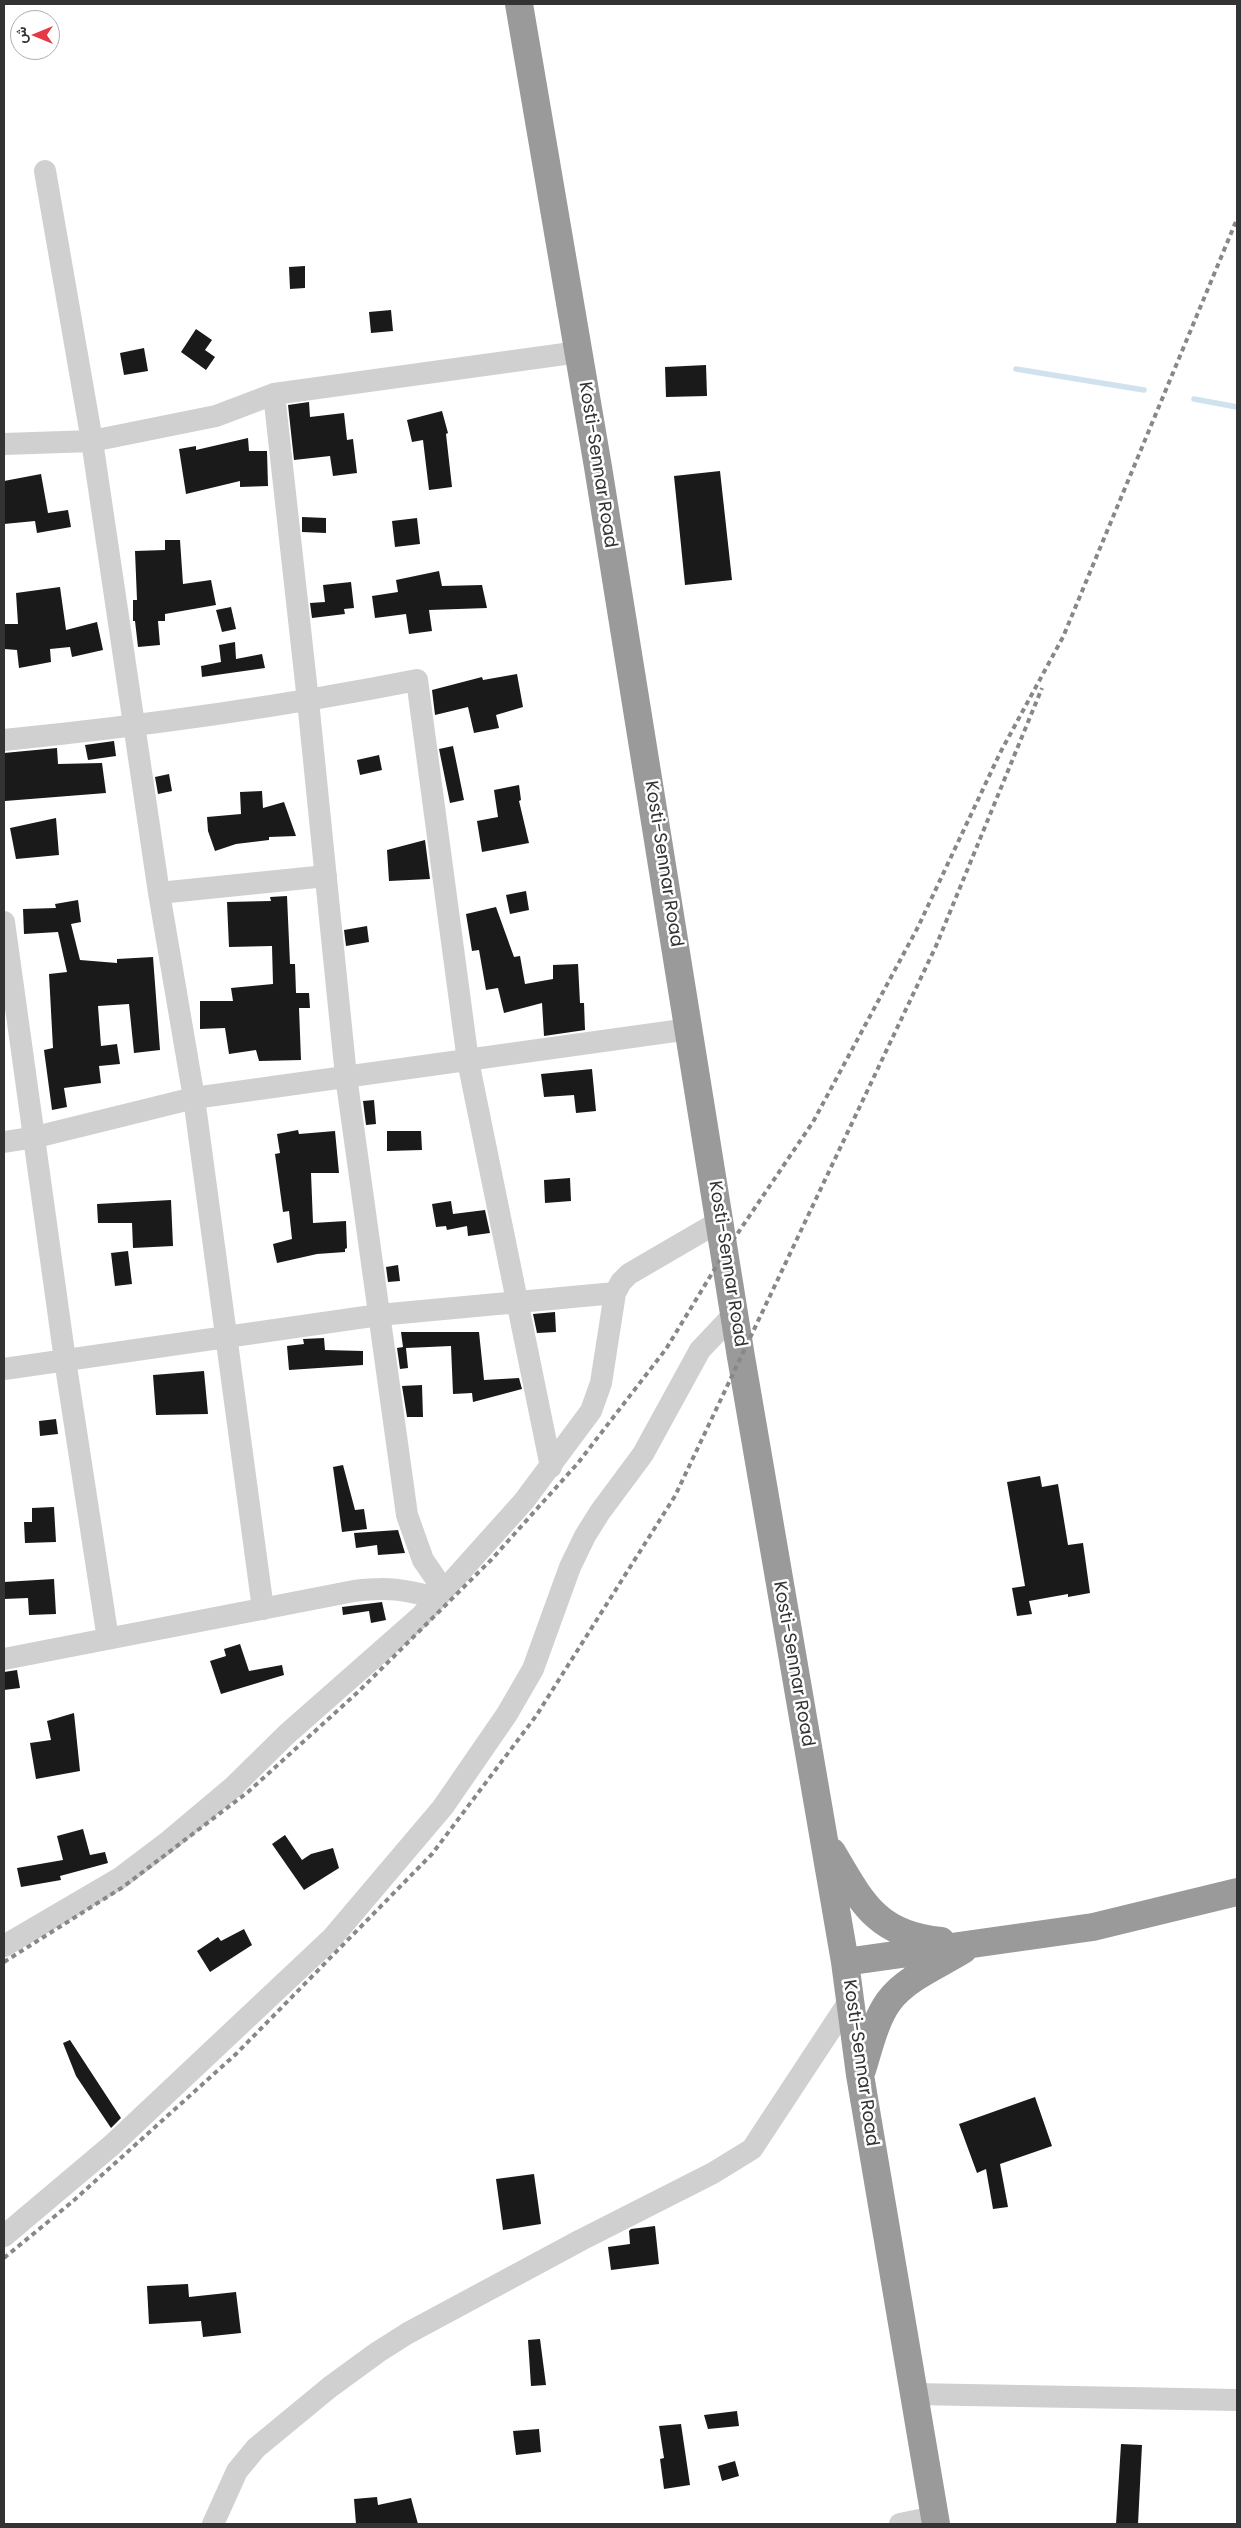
<!DOCTYPE html>
<meta charset="utf-8">
<style>
body{margin:0}
#map{position:relative;width:1241px;height:2528px;overflow:hidden;background:#fff;font-family:Poppins,Vazirmatn,sans-serif}
canvas{display:block}
.frame{position:absolute;inset:0;border:5px solid #333;pointer-events:none}
.north{position:absolute;left:10px;top:10px;width:50px;height:50px;box-sizing:border-box;background:#fff;border:1px solid #adadad;border-radius:50%;rotate:270deg;font-size:14px;font-weight:700;line-height:20px;text-align:center;color:#333}
.north::after{content:'';display:block;margin:auto;width:18px;height:22px;background:#e63946;clip-path:polygon(50% 0,100% 100%,50% 72%,0 100%)}
</style>
<div id="map">
<canvas width="1241" height="2528"></canvas>
<div class="frame"></div>
<div class="north">ش</div>
</div>
<script>
const ctx = document.querySelector('canvas').getContext('2d');
ctx.lineJoin = 'round';
function strokePath(path, color, width, dash) { ctx.strokeStyle = color; ctx.lineWidth = width; ctx.lineCap = dash ? 'butt' : 'round'; ctx.setLineDash(dash || []); ctx.stroke(path); }
function paint(path, color) { ctx.fillStyle = color; ctx.fill(path, 'evenodd'); }
function write(font, color, halo, rows, align = 'center') {
  ctx.font = font + ' Poppins,sans-serif'; ctx.lineWidth = 5; ctx.setLineDash([]); ctx.textBaseline = 'middle'; ctx.strokeStyle = halo; ctx.fillStyle = color; for (const [text, x, y, turn = 0] of rows) {
    ctx.save(); ctx.translate(x, y); ctx.rotate((+turn || 0) * Math.PI / 180); ctx.textAlign = isNaN(turn) ? turn : align; if (halo) ctx.strokeText(text, 0, 0); ctx.fillText(text, 0, 0); ctx.restore();
  }
}
strokePath(new Path2D(`
 M1016 369 1144 390
 M1194 399 1237 407`), '#cfe2ee', 5.5);
paint(new Path2D(`
 M305 266V288L290 289 289 267Z
 M391 310 393 331 371 333 369 312Z
 M196 329 212 340 205 350 215 357 206 370 181 352Z
 M144 348 148 371 124 375 120 353Z
 M706 365 707 396 666 397 665 367Z
 M309 402 310 417 344 413 347 440 353 439 357 473 333 476 330 456 294 460 288 405Z
 M442 411 448 433 446 434 452 487 429 490 423 440 412 442 407 420Z
 M248 438 249 451H267L268 486 240 487V481L186 494 179 449 196 446V450Z
 M720 471 732 580 685 585 674 476Z
 M41 474 48 513 68 510 71 527 37 533 35 521 4 524V481Z
 M302 517 326 518V533L302 532Z
 M417 518 420 544 395 547 392 521Z
 M165 540H180L183 584 211 580 216 605 165 614V621H158L160 645 138 647 135 621H133V600H137L135 551 165 550Z
 M439 571 442 586 482 585 487 608 429 610 432 631 409 634 406 614 375 618 372 596 398 592 396 580Z
 M351 582 354 608 344 609 345 614 312 618 310 603 325 602 323 585Z
 M60 587 66 630 97 622 103 650 72 657 70 647 50 649 51 662 19 668 17 650 4 649V624H18L16 593Z
 M231 607 236 629 222 632 216 610Z
 M235 642 236 659 262 654 265 668 202 677 201 666 221 662 219 645Z
 M517 674 523 707 496 715 499 728 474 733 468 707 435 715 432 690 482 677 483 680Z
 M114 741 116 756 88 760 85 745Z
 M453 746 464 800 450 803 439 749Z
 M57 748 58 764 102 763 106 793 5 801 4 753Z
 M379 755 382 770 360 775 357 760Z
 M169 774 172 791 158 794 155 777Z
 M519 785 521 800 519 801 529 843 482 852 477 821 498 817 494 790Z
 M262 791 263 808 284 802 296 836 269 837V840L236 844 215 851 208 831 207 817 241 814 240 792Z
 M56 818 59 855 16 859 10 828Z
 M425 840 430 879 389 881 387 850Z
 M526 891 529 910 510 914 506 895Z
 M287 896 290 964H295L296 993H309L310 1008H299L301 1060 259 1061 256 1050 229 1054 225 1028 200 1029V1001H233L231 988 273 984 272 946 229 947 227 902 271 901 270 897Z
 M78 900 81 922 71 924 80 960 117 963V959L153 957 160 1050 134 1053 129 1004 98 1006 101 1046 117 1044 120 1064 99 1066 101 1083 64 1088 67 1107 52 1110 44 1050 53 1048 49 974 67 972 58 932 24 934 23 909 56 908 55 904Z
 M496 907 514 957 520 956 525 984 553 979V965L578 964 580 1003H584L585 1030 544 1036 542 1003 504 1013 498 988 486 990 479 950 472 951 466 914Z
 M367 926 369 942 346 946 344 930Z
 M592 1069 596 1111 576 1113 574 1095 544 1097 541 1074Z
 M374 1100 376 1124 366 1125 363 1101Z
 M298 1130 299 1134 335 1131 339 1173H311L313 1223 346 1221 347 1248 345 1249V1252L317 1254 277 1263 273 1244 292 1239 289 1211 283 1212 275 1154 280 1153 277 1134Z
 M387 1131H421L422 1150 387 1151Z
 M570 1178 571 1201 545 1203 544 1180Z
 M171 1200 173 1246 133 1248 132 1223H98L97 1204Z
 M451 1201 453 1214 485 1210 490 1233 468 1236 467 1226 447 1230 446 1226 436 1227 432 1204Z
 M128 1251 132 1284 115 1286 111 1253Z
 M398 1265 400 1281 388 1282 386 1267Z
 M555 1312 556 1332 537 1333 533 1314Z
 M401 1332H479L484 1380 519 1378 522 1389 473 1402 472 1393 453 1394 451 1346 406 1348 408 1368 400 1369 397 1348 403 1347Z
 M324 1338 325 1350 363 1351V1365L289 1370 287 1346 304 1344 303 1339Z
 M204 1371 208 1414 156 1415 153 1375Z
 M422 1385 423 1417H407L402 1386Z
 M56 1419 58 1434 40 1436 39 1421Z
 M343 1465 355 1510 364 1509 367 1529 342 1532 333 1467Z
 M1040 1476 1042 1487 1058 1484 1068 1545 1083 1543 1090 1593 1068 1597V1594L1029 1601 1032 1614 1017 1616 1012 1588 1025 1586 1007 1482Z
 M54 1507 56 1542 25 1543 24 1522H32V1508Z
 M398 1530 405 1553 378 1555 377 1545 356 1548 354 1533Z
 M54 1579 56 1614 29 1615 28 1598 4 1599V1582Z
 M382 1602 386 1620 371 1623 369 1611 343 1615 342 1607Z
 M240 1644 249 1671 282 1665 284 1675 221 1694 210 1661 226 1656 224 1649Z
 M17 1670 20 1688 4 1690V1672Z
 M74 1713 80 1771 36 1779 30 1743 51 1740 47 1721Z
 M83 1829 90 1855 105 1852 108 1863 60 1876 61 1880 21 1887 17 1868 63 1860 57 1836Z
 M285 1835 302 1860 311 1854 333 1848 339 1868 304 1890 272 1844Z
 M244 1929 252 1945 210 1972 197 1951 218 1937 221 1941Z
 M70 2040 121 2118 111 2128 76 2076 63 2043Z
 M1035 2097 1052 2146 1000 2164 1008 2207 993 2209 986 2169 977 2173 959 2124Z
 M534 2174 541 2224 503 2230 496 2179Z
 M655 2226 659 2264 611 2270 608 2247 630 2244 629 2231 631 2229Z
 M188 2284 189 2297 236 2292 241 2333 203 2337 201 2321 149 2324 147 2286Z
 M540 2339 546 2385 531 2386 528 2340Z
 M737 2411 739 2426 708 2429 704 2415Z
 M681 2424 690 2485 664 2489 660 2459 664 2458 659 2426Z
 M539 2429 541 2452 516 2455 513 2431Z
 M1121 2444 1142 2445 1138 2524H1116Z
 M735 2461 739 2476 722 2481 718 2466Z
 M377 2497 378 2505 411 2498 418 2524H356L354 2499Z`), '#1a1a1a');
strokePath(new Path2D(`
 M45 171 92 441 159 893 194 1098 263 1609
 M274 394 308 701 346 1076 407 1515 423 1560 443 1589
 M4 444 92 441 216 416 274 394 579 352
 M4 740C143 726 280 707 417 680L468 1061 551 1467
 M159 893 326 876
 M4 922 65 1360 108 1639
 M4 1142 36 1137 194 1098 689 1029
 M4 1369 379 1315 615 1293
 M4 1659 354 1591C387 1587 404 1589 436 1598
 M4 1946 120 1878 169 1841 232 1788 287 1734 421 1616 524 1501 591 1411 601 1383 615 1293 621 1282 629 1274 720 1221
 M4 2236 112 2145 332 1938 443 1807 507 1714 533 1669 570 1567 585 1536 600 1512 643 1454 700 1350 735 1313
 M913 2394 1237 2400
 M213 2524 237 2471 256 2448 330 2387 378 2352 408 2333 581 2240 713 2173 752 2149 850 2000
 M900 2524 934 2517`), '#d0d0d0', 22);
strokePath(new Path2D(`
 M519 4 598 467 741 1357 845 1962 860 2075 936 2524
 M832 1852C862 1903 877 1935 941 1941
 M845 1962 1093 1927 1237 1892
 M862 2070C869 2048 875 2020 889 2001 906 1978 939 1965 963 1950`), '#9a9a9a', 28);
strokePath(new Path2D(`
 M4 1962 123 1887 248 1792 358 1692 491 1560 578 1463 666 1349 725 1252 813 1122 918 927 1000 753 1063 637 1237 219
 M4 2258 72 2202 236 2054 432 1854 536 1716 675 1496 936 946 1042 688`), '#888', 4, [5, 4]);
write('18px', '#333', '#fff', [
 ["Kosti-Sennar Road",597,465,81],
 ["Kosti-Sennar Road",663,864,81],
 ["Kosti-Sennar Road",727,1264,81],
 ["Kosti-Sennar Road",793,1664,80],
 ["Kosti-Sennar Road",860,2063,82]
]);
</script>
